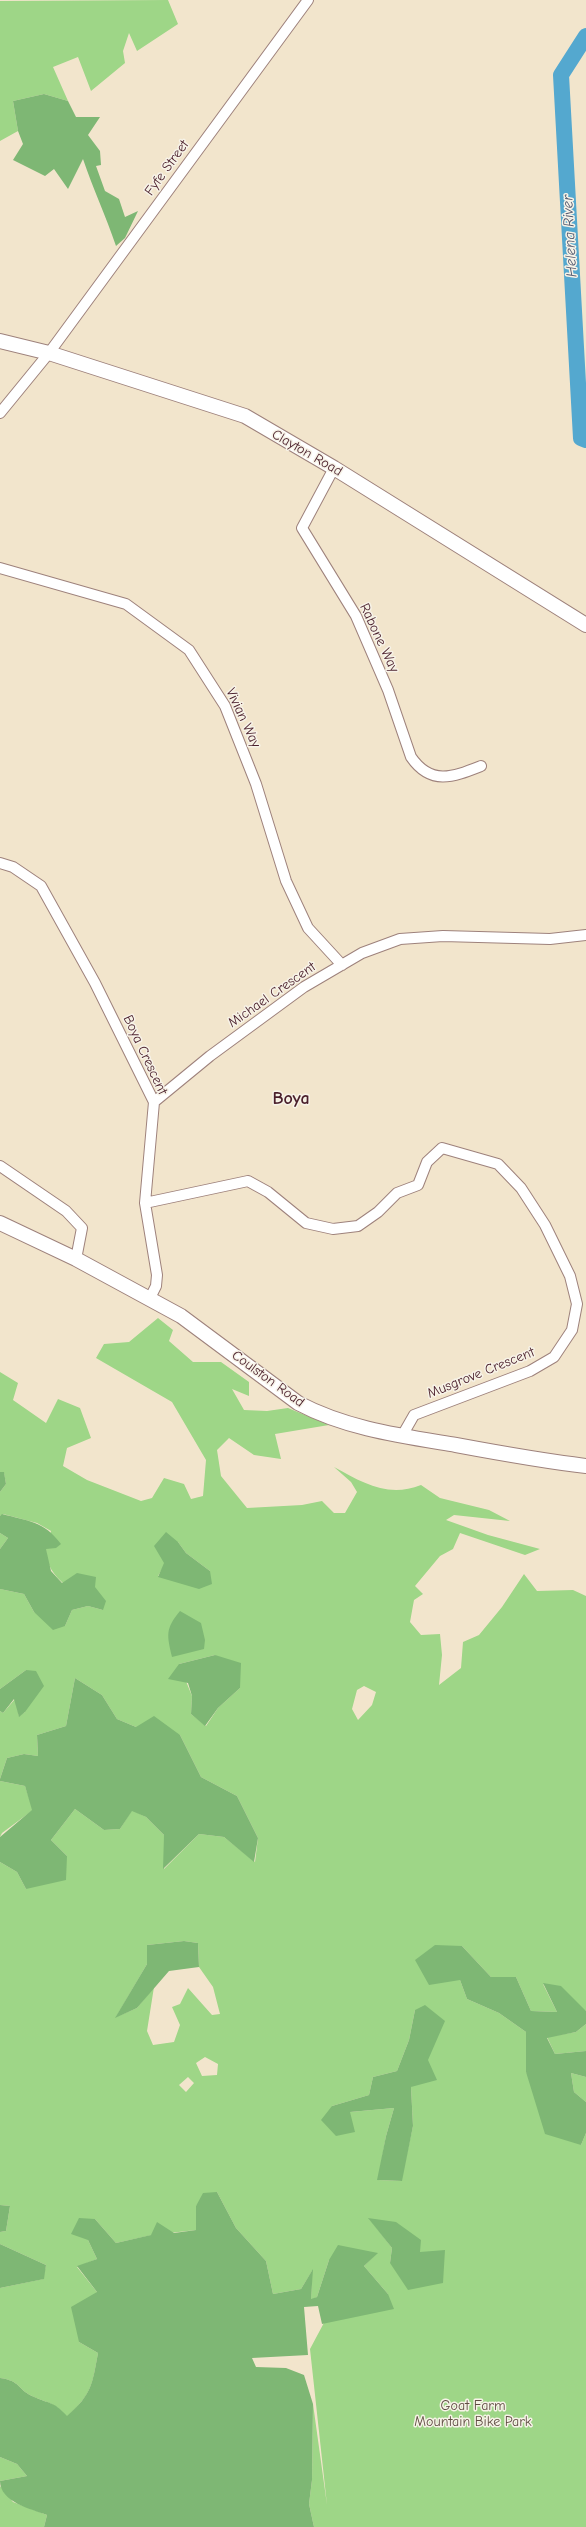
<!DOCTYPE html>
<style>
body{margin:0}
canvas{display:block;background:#f2e5cc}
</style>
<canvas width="586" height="2527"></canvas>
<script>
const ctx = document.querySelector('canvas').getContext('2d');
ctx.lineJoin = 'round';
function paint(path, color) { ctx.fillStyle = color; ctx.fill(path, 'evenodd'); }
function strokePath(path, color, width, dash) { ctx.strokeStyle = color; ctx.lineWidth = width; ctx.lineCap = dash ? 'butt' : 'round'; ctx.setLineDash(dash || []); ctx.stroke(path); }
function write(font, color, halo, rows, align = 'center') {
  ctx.font = font + ' "Comic Neue",sans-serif'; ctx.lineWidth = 3; ctx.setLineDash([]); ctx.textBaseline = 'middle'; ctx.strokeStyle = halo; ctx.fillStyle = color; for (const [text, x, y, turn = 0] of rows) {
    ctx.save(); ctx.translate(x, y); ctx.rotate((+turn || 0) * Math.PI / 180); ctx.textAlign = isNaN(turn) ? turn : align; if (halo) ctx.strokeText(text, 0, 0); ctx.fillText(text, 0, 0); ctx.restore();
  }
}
paint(new Path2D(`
 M168 0 178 24 137 51 129 33 123 51 125 63 91 91 78 57 53 67 68 101 44 94 13 101 18 131 0 141V1Z
 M158 1318 173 1330 169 1341 193 1362H221L249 1382V1396L232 1389 244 1410 267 1411 288 1408 329 1425 275 1434 281 1459 254 1455 229 1438 217 1450 221 1476 247 1508 302 1505 322 1501 334 1513H345L357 1492 351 1482 334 1467C363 1483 388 1498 421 1485L440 1498 489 1510 510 1521 454 1515 446 1520 488 1535 540 1549 525 1555 460 1533 453 1549 440 1556 415 1586 423 1594 414 1600 410 1622 421 1635 440 1634 442 1655 439 1685 461 1668 463 1642 479 1635 502 1607 524 1574 537 1591 573 1590 586 1596V2011L543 1984 557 2012 531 2011 516 1977H491L462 1946 460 1980 467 1999 499 2013 526 2032V2072L581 2145 586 2133V2527H314L309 2504 312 2480 313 2404 327 2505 310 2349 326 2319 388 2294 364 2266 377 2253 329 2260 317 2297 311 2300 312 2271 301 2289 273 2294 266 2261 236 2228 217 2192 196 2206V2230L152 2235 116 2243 95 2219 88 2240 97 2259 77 2267 97 2292 79 2342 98 2353C92 2386 92 2393 67 2417 53 2401 49 2404 32 2396 17 2389 21 2381 0 2378V2288L43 2279 46 2265 0 2244V2232L6 2231 10 2206 0 2205V1862L17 1872 26 1889 67 1856 51 1840 75 1809 104 1830 120 1829 132 1810 146 1817 164 1835V1869L199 1834 224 1837 255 1862 258 1838 237 1796 201 1777 180 1735 136 1727 117 1719 102 1695 75 1678 66 1726 37 1735 38 1756 24 1754 7 1758 0 1779V1711L3 1713 15 1699 19 1716 25 1712 26 1670 0 1689V1589L24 1594 34 1612 65 1626 72 1610 88 1606 103 1610C81 1595 45 1580 46 1549 46 1543 50 1536 51 1531L37 1523 3 1514 0 1516V1492L6 1484 4 1473 0 1472V1372L18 1383 13 1400 46 1423 58 1399 80 1408 91 1438 67 1448 63 1466 87 1480 141 1501 152 1498 164 1478 184 1484 191 1499 203 1496 206 1460 172 1402 96 1358 104 1344 129 1342ZM178 1542 186 1553 210 1571 158 1576ZM215 1655 240 1688 218 1708 206 1726 191 1714 192 1696 179 1664ZM364 1686 376 1692 372 1705 358 1720 352 1709 357 1690ZM184 1941 198 1943 199 1967 213 1987 220 2014 212 2015 188 1988 180 2004 172 2007 180 2025 174 2042 153 2045 147 2031 154 1987 137 2008 116 2017 147 1964V1945ZM415 2010 428 2060 411 2087 413 2126 401 2181 378 2180 386 2136 394 2108 350 2112 332 2106 369 2095 373 2077 397 2071 409 2040ZM205 2057 218 2064 217 2075 202 2076 196 2063ZM188 2077 194 2083 186 2092 179 2085ZM369 2218 420 2252 390 2263 392 2248Z
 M0 1533 8 1538 0 1549Z
 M0 1781 25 1786 33 1810 2 1833 0 1837Z
 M586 2024V2051L555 2054 547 2037 576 2032Z
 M571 2073 586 2077V2102L574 2092Z
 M0 2457 17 2464 27 2476 0 2481Z
 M0 2486 13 2502 47 2515 44 2527H0Z`), '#9ed687');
paint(new Path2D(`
 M44 94 68 101 76 117H100L88 135 100 151 101 165 96 166 105 191 119 199 125 217 138 211 125 238 116 246C106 216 93 189 83 159L68 189 54 169 45 176 13 160 23 144 18 131 13 101Z
 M0 1472H4L6 1484 0 1492Z
 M2 1514C28 1521 44 1521 61 1544L56 1548 46 1549 51 1571 62 1583 77 1573 96 1577 95 1587 106 1601 103 1610 88 1606 72 1610 65 1626 53 1630 34 1612 24 1594 0 1589V1549L8 1538 0 1533V1516Z
 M166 1532 178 1542 186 1553 210 1571 212 1584 199 1589 158 1577 164 1563 154 1546Z
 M180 1611 201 1623 205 1640 204 1649 172 1657C167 1635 165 1629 180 1611Z
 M215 1655 241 1663 240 1688 218 1708 205 1726 191 1714 192 1696 188 1683 168 1679 179 1664Z
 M26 1670 36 1671 44 1686 25 1712 19 1717 14 1699 3 1713 0 1711V1689Z
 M75 1678 102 1695 117 1719 136 1727 154 1716 180 1735 201 1777 237 1796 258 1838 254 1862 224 1837 199 1834 163 1869 164 1835 146 1817 132 1811 120 1829 104 1830 75 1809 51 1840 67 1856 66 1880 26 1889 17 1872 0 1862V1837L32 1810 25 1786 0 1781V1779L7 1758 24 1754 38 1756 37 1735 66 1726Z
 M184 1941 198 1943 199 1967 169 1971 137 2008 115 2018 147 1964V1945Z
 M435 1945 462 1946 491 1977H516L531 2011 557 2012 543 1983 561 1986 586 2011V2024L576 2032 547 2038 555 2054 586 2051V2077L571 2073 574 2092 586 2102V2133L581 2145 545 2134 526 2072V2032L499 2013 467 1999 460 1980 429 1985 415 1960Z
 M425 2005 445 2021 428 2060 437 2080 411 2087 413 2126 402 2181 377 2180 386 2136 394 2108 350 2112 355 2132 336 2136 321 2120 332 2106 369 2095 373 2077 397 2071 409 2040 415 2010Z
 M217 2192 236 2228 266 2261 273 2294 301 2289 313 2269 311 2299 317 2297 329 2260 338 2245 378 2253 364 2266 388 2294 394 2309 322 2324 318 2306 304 2307 308 2355 252 2358 256 2367 286 2368 304 2375 313 2404 312 2480 309 2504 314 2527H44L47 2515C31 2509 0 2502 0 2481L27 2476 17 2464 0 2457V2378C21 2381 17 2389 32 2396 51 2405 52 2400 67 2416 92 2394 92 2385 98 2353L79 2342 71 2307 97 2292 77 2266 97 2259 88 2240 71 2234 79 2218 95 2219 116 2243 151 2235 157 2222 174 2233 196 2230V2206L203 2193Z
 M0 2205 10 2206 6 2231 0 2232Z
 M368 2218 396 2222 421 2240 420 2252 445 2250 443 2283 408 2290 390 2263 392 2248Z
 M0 2244 46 2265 44 2279 0 2288Z`), '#7eb774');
strokePath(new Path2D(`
 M586 36 561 75 581 438 586 440`), '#54a8cf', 16);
const street = new Path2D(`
 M0 413 49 353 308 0
 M334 468 302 528 356 616 388 690 411 757C431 786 453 777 481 766
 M0 568 126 604 189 650 225 706 256 784 286 881 308 928 342 965
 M0 863 13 867 41 886 95 983 154 1102 145 1203 157 1275 156 1286 150 1298
 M154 1102 210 1056 304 987 362 953 400 939 443 936 550 939 586 935
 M0 1166 66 1211 82 1228 76 1259
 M145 1203 248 1181 268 1192 306 1223 333 1229 358 1226 378 1212 397 1193 418 1185 427 1162 442 1148 498 1164 521 1188 545 1225 570 1276 577 1304 572 1330 554 1357 530 1371 414 1415 402 1436`);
const secondary = new Path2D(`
 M0 341 49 353 245 416 334 468 586 625
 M0 1223 76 1259 181 1316 298 1403C347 1429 402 1436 456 1445 499 1453 543 1461 586 1466`);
strokePath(street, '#9e827c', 12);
strokePath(secondary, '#9e827c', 16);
strokePath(street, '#fff', 10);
strokePath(secondary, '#fff', 14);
write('14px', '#4a1f2b', '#f7f3e8', [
 ["Fyfe Street",167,168,-54],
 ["Clayton Road",307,453,30],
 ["Rabone Way",379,638,65],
 ["Vivian Way",243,718,65],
 ["Michael Crescent",272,995,-35],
 ["Boya Crescent",145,1055,65],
 ["Musgrove Crescent",481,1373,-22],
 ["Coulston Road",268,1379,36]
]);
write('14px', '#5f4d42', '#f7f3e8', [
 ["Goat Farm",473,2406],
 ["Mountain Bike Park",473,2422]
]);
write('italic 15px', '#4e566d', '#f7f3e8', [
 ["Helena River",570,236,-93]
]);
write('bold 18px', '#4a1f2b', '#f7f3e8', [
 ["Boya",291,1099]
]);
</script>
